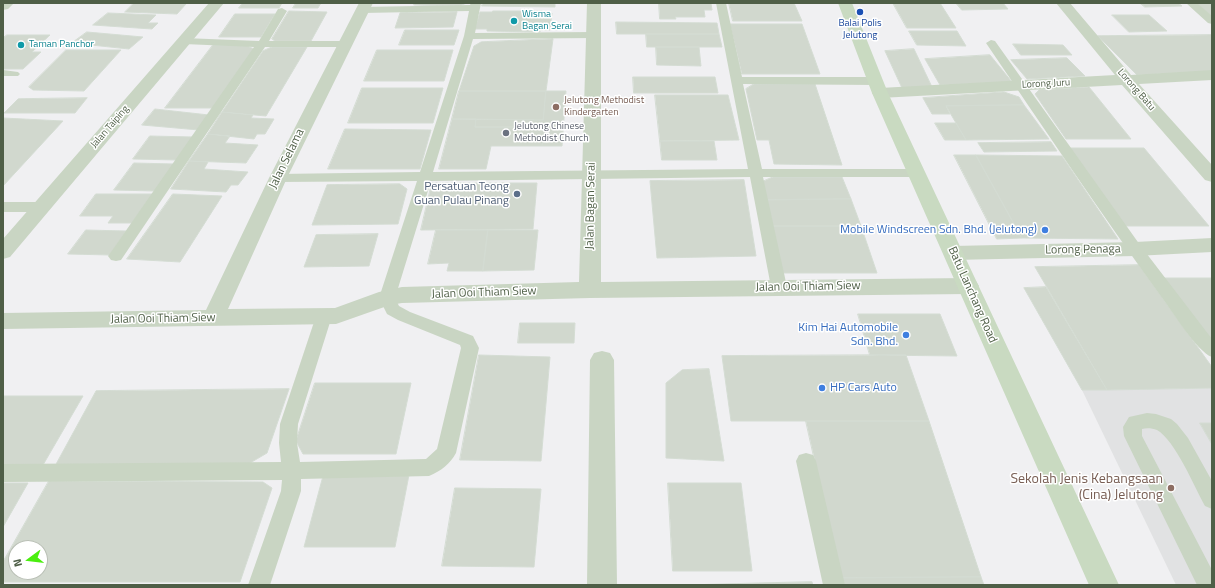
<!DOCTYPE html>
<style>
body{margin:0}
#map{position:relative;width:1215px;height:588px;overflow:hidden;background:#f0f0f2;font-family:"Titillium Web",sans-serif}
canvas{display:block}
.frame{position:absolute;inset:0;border:4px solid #4f5f47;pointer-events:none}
.north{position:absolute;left:8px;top:540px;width:40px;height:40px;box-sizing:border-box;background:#fff;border:1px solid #b9bfb5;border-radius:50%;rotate:255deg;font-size:11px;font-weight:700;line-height:16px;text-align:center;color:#4f5f47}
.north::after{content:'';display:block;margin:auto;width:14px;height:18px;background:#4aee0f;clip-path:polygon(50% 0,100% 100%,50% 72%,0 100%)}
</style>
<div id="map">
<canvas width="1215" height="588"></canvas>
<div class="frame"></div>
<div class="north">N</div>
</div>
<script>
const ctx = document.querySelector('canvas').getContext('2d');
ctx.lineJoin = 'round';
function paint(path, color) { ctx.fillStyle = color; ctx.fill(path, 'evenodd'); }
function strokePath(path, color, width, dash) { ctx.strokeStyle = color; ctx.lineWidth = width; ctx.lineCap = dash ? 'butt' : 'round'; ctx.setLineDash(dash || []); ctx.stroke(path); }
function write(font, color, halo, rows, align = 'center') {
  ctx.font = font + ' "Titillium Web",sans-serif'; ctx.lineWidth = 3; ctx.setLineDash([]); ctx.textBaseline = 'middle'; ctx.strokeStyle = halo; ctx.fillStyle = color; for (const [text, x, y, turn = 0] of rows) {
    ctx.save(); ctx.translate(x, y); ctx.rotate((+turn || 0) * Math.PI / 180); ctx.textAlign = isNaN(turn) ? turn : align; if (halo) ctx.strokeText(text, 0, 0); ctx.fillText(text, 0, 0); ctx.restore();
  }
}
paint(new Path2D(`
 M1212 388V585H1176L1082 390Z`), '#e1e2e3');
const building = new Path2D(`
 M134 3H147L186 4 177 14 125 12Z
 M243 3H282L279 8H239Z
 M296 3H321L318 8H293Z
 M415 3H467L459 6 414 5Z
 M483 3H555V7L482 6Z
 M659 3H711L712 10H704L705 17H675L676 19H660Z
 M729 3H794L802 21H733Z
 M893 3H940L956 28H907Z
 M956 3H1003L1008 9 962 10Z
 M1140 3H1178L1182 6 1145 7Z
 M1196 3H1212V17Z
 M289 11 327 12 311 41H275L272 39Z
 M493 11H542L541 13H552L550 30H540V32L487 31V29H475L480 12H492Z
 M457 12 453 27 395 28 400 13Z
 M108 13 156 15 148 23H158L152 29 93 25Z
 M235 14H275L261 37H219Z
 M1112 15H1149L1167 31 1129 32Z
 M616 22 717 23 719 34H617Z
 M730 24H802L820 74H742Z
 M405 30H459L454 45H399Z
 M909 31H957L966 46 917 45Z
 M87 32 143 37 129 49 72 43Z
 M646 34H719L722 47H647Z
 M7 35H50L32 52H41L23 69H3V38Z
 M1212 35V71L1137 75 1098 36Z
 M553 39 546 91H459L474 46 481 42Z
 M1013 44 1063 45 1072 55H1021Z
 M213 45H245L254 49 214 108H165Z
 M272 47H307L266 116 222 112 263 51Z
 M656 47H699L701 66 657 65Z
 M914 49 932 87 902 88 885 51Z
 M66 50H121L84 91 33 90 29 87Z
 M377 50H453L444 81H364Z
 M990 55 1012 82 940 85 925 59Z
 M1067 58 1085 76 1027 79 1011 60Z
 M633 77H715L718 93H634Z
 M754 84H815L842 165 774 164 769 140H757L746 89Z
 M1089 87 1131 139H1066L1035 94 1039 90Z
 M362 88H443L433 123H348Z
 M459 91H546L543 120 452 119Z
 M546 91H566L562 146H542L544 127H475L476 119 543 120Z
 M1004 92 1019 97 1024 105 946 106 950 114H932L923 98Z
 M655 95H728L739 140 660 141Z
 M87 98 75 113H4L18 99Z
 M1024 105 1049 139 966 140 946 106Z
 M155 109 209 115 199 130 142 125Z
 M222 112 253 115 251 118 274 119 265 134H257L254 139 208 134Z
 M3 118 63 121 3 186Z
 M452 119H476L475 127H544L542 146H491L486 169H439Z
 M935 123H956L966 140H945Z
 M345 129 431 130 420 169H328Z
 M208 134 230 136 225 143 258 145 246 163 189 161Z
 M150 136 193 137 177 160 133 159Z
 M660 141H714L717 160H662Z
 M1051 142 1057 151 984 152 978 143Z
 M1069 148H1144L1209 226H1125Z
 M954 155H976L1022 238 997 239Z
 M976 155 1062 156 1118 239 1022 238Z
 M189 161 208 162 204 169 248 172 238 185H231L226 192 171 189Z
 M134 163 174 164 155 191 114 190Z
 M773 177H842L851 199 766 200 762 182Z
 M744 180 756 256 657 258 650 181Z
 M432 183H537L533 229 421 230Z
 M400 184 407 189 398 224 312 225 327 185Z
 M96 194H153L132 223H108L113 216H80Z
 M173 194 222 196 180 262 127 259Z
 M851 199 861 226H772L766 200Z
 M772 226H861L877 273H783Z
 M86 230 126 231 110 255 68 254Z
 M436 230H488L483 271H447L449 263 428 264Z
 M488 230H538L534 270 483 271Z
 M378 234 369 266 304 267 316 235Z
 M1139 265 1212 367V388L1107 390 1035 267Z
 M1163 278H1212V343Z
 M1046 287 1107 390H1082L1024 288Z
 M858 314H940L957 356 870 355Z
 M520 323H575L574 343H518Z
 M479 355 550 357 541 461 460 460Z
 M906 355 929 421H731L722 356Z
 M709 369 724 461 666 458V383L682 370Z
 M315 383H411L396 454H303L296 441Z
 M289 389 267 453 250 463 55 466 96 391Z
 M3 396H83L43 465H3Z
 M806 421H929L981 577 841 578Z
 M1200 423H1212V444Z
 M409 475 395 547H304L323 476Z
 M49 481 263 482 272 488 240 582H3V562ZM16 548H40V572H16Z
 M3 483H28L3 527Z
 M668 483H741L752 571H673Z
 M455 488 541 489 534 567 442 566Z
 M981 577 984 585H843L841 578Z
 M812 582 813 585H686L758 583Z`);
paint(building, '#d1d8ce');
strokePath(building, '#d4dcd3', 1);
paint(new Path2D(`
 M471 3H481L475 33 594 32 599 35 594 38 473 39 433 172 748 169 716 3H726L742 77H876L880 79 882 81 880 83 876 85 743 84 762 169H916L921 170 923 173 921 176 916 177H763L787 287 785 291 779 293 773 291 771 287 750 177 431 181 395 298 399 306 410 312 473 336 479 348 456 453C450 464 441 471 429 476L301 479V491L270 585H248L281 491 282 480 3 482V464L281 462 279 443 280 424 316 316 318 312 324 310 330 312 332 316 298 424 297 443 300 462 426 459 437 449 461 348 460 345 398 320 387 314 379 298 417 181 278 182 273 181 271 178 273 175 278 174 420 172 464 36 469 11 362 13 357 10 362 7 470 5Z
 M1186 3H1197L1212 16V24L1208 23Z
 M282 8 287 11 269 41H345L350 44 345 47H265L121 260 116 261 111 260 108 256 111 252 254 47 184 44 179 41 184 38 259 41 278 9Z
 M991 40 995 41 1140 245 1212 339V357C1197 352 1171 309 1160 295 1100 212 1043 127 986 43Z
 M3 70 18 72 20 74 18 76H3Z
 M3 202H41L46 204 48 207 46 210 41 212H3Z
 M1147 413 1156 414 1171 419 1177 424 1188 438 1212 481V509L1205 506C1195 488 1175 440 1157 430 1152 428 1146 428 1142 429V436L1212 570V585H1197L1124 436 1123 427 1129 417Z
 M806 453 813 455 816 461 845 585H823L796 461 799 455Z`), '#c9d5c3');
paint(new Path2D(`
 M3 3H14L8 9 3 10Z
 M209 3H224L10 257 3 259V239Z
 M359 3H373L287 178 228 309 335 308 379 292 402 287 579 282 587 3H601V282L968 278 976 281 979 286 976 291 968 294 590 298 402 303 390 305 336 324 3 329V313L206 310 269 178Z
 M1056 3H1070L1131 75 1212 70V80L1139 84 1212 165V182L1205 180 1122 85 880 98 874 96 872 93 874 90 880 88 1115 75Z
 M1212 238V252L1135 256 953 260 946 258 943 253 946 248 953 246 1135 242Z
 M602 351 610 353 614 360 617 585H587L590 360 594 353Z`), '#c9d5c3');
paint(new Path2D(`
 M838 3H852L888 93 1119 585H1089L872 93Z`), '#c9dac1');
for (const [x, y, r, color] of [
 [860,12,4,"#1a4fb4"],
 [514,21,4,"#0f9aa8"],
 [21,45,4,"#0f9aa8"],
 [556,107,4,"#8d6e63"],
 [506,133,4,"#6b7280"],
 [517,194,4,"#5c6f8a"],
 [1045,230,4,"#3f7fe0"],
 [906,335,4,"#3f7fe0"],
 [822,388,4,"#3f7fe0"],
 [1171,488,4,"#8d6e63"]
]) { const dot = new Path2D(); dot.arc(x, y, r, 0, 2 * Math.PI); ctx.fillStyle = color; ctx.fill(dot); strokePath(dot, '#fff', 1.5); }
write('10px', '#0d838f', '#fff', [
 ["Wisma",522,15],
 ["Bagan Serai",522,27],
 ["Taman Panchor",29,45]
], 'left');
write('10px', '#164399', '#fff', [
 ["Balai Polis",860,24],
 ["Jelutong",860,36]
]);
write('10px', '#4f5f47', '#fff', [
 ["Lorong Juru",1046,84,-3],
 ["Lorong Batu",1136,90,49],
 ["Jalan Taiping",110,127,-49]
]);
write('10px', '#785e54', '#fff', [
 ["Jelutong Methodist",564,101],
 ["Kindergarten",564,113]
], 'left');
write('10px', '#5b616d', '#fff', [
 ["Jelutong Chinese",514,127],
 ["Methodist Church",514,139]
], 'left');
write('12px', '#4f5f47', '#fff', [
 ["Jalan Selama",287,159,-64],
 ["Jalan Bagan Serai",591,206,-89],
 ["Lorong Penaga",1083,250,-1],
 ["Jalan Ooi Thiam Siew",808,287,-1],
 ["Jalan Ooi Thiam Siew",484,293,-2],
 ["Batu Lanchang Road",972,295,66],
 ["Jalan Ooi Thiam Siew",163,319,-1]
]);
write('12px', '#4e5e75', '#fff', [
 ["Persatuan Teong",509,187],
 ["Guan Pulau Pinang",509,201]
], 'right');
write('12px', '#366cbe', '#fff', [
 ["Mobile Windscreen Sdn. Bhd. (Jelutong)",1037,230],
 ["Kim Hai Automobile",898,328],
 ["Sdn. Bhd.",898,342],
 ["HP Cars Auto",830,388,"left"]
], 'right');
write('14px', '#785e54', '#fff', [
 ["Sekolah Jenis Kebangsaan",1163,480],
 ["(Cina) Jelutong",1163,496]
], 'right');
</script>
